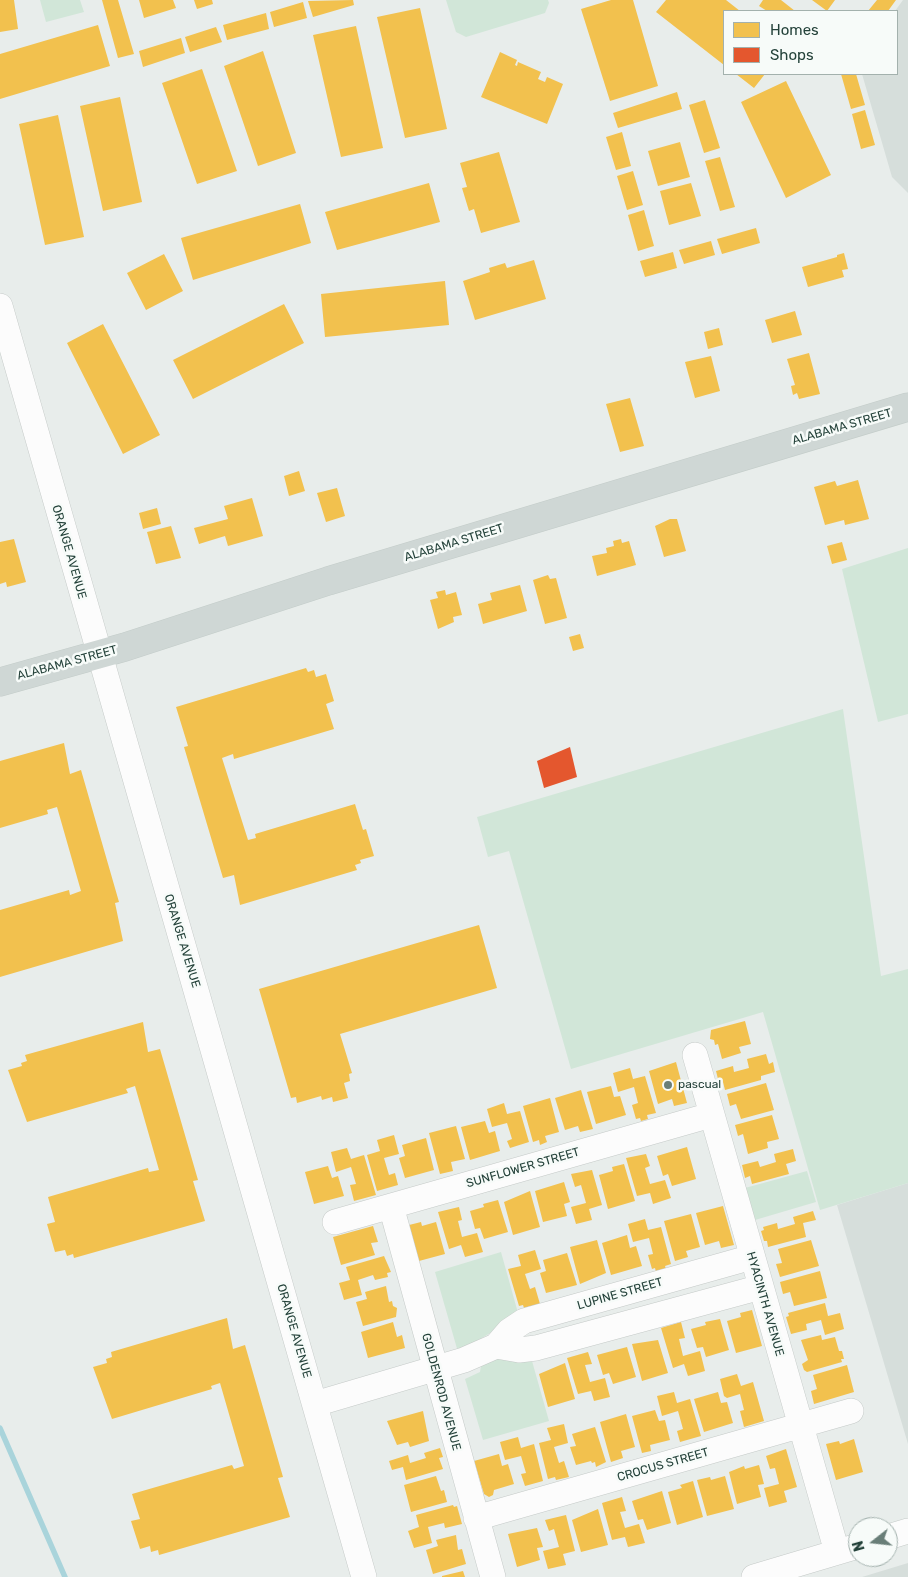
<!DOCTYPE html>
<style>
body{margin:0}
#map{position:relative;width:908px;height:1577px;overflow:hidden;background:#e8edeb;font-family:Rubik,sans-serif}
canvas{display:block}
.legend{position:absolute;left:723px;top:10px;width:175px;height:65px;box-sizing:border-box;background:#f7fbf9;border:1px solid #a3b1ad;margin:0;padding:6px 9px;list-style:none;font-size:15px;color:#24423a}
.legend li{display:flex;align-items:center;gap:10px;height:25px}
.legend b{width:25px;border:1px solid #a3b1ad}
.north{position:absolute;left:848px;top:1517px;width:50px;height:50px;box-sizing:border-box;background:#f7fbf9;border:1px solid #a3b1ad;border-radius:50%;rotate:254deg;font-size:14px;font-weight:700;line-height:20px;text-align:center;color:#24423a}
.north::after{content:'';display:block;margin:auto;width:18px;height:22px;background:#697e78;clip-path:polygon(50% 0,100% 100%,50% 72%,0 100%)}
</style>
<div id="map">
<canvas width="908" height="1577"></canvas>
<ul class="legend">
<li><b style="height:14px;background:#f2c14e"></b>Homes</li>
<li><b style="height:14px;background:#e4572e"></b>Shops</li>
</ul>
<div class="north">N</div>
</div>
<script>
const ctx = document.querySelector('canvas').getContext('2d');
ctx.lineJoin = 'round';
function paint(path, color) { ctx.fillStyle = color; ctx.fill(path, 'evenodd'); }
function strokePath(path, color, width, dash) { ctx.strokeStyle = color; ctx.lineWidth = width; ctx.lineCap = dash ? 'butt' : 'round'; ctx.setLineDash(dash || []); ctx.stroke(path); }
function write(font, color, halo, rows, align = 'center') {
  ctx.font = font + ' Rubik,sans-serif'; ctx.lineWidth = 5; ctx.setLineDash([]); ctx.textBaseline = 'middle'; ctx.strokeStyle = halo; ctx.fillStyle = color; for (const [text, x, y, turn = 0] of rows) {
    ctx.save(); ctx.translate(x, y); ctx.rotate((+turn || 0) * Math.PI / 180); ctx.textAlign = isNaN(turn) ? turn : align; if (halo) ctx.strokeText(text, 0, 0); ctx.fillText(text, 0, 0); ctx.restore();
  }
}
paint(new Path2D(`
 M903 0H908V193L892 177 862 74H897V11H895Z
 M908 1183V1444L837 1205Z
 M908 1563V1577H862Z`), '#d6dedb');
paint(new Path2D(`
 M40 0H80L84 12 46 22Z
 M446 0H548L549 3 545 13 466 37 456 32Z
 M908 548V714L878 722 842 569Z
 M843 709 881 976 908 969V1183L820 1210 763 1012 571 1069 509 851 488 857 477 817Z
 M807 1171 816 1202 755 1220 745 1188Z
 M501 1252 518 1313 497 1329 458 1352 435 1272Z
 M500 1357 532 1361 549 1421 483 1440 465 1379 480 1372 481 1366Z`), '#d1e6d8');
paint(new Path2D(`
 M0 0H14L18 29 0 32Z
 M102 0H118L134 54 118 58Z
 M139 0H173L176 8 144 18Z
 M194 0H212L213 4 197 9Z
 M353 0 354 5 313 17 308 1Z
 M611 0H633L658 86 610 101 581 9Z
 M666 0H726L740 11H724V65L656 12Z
 M763 0H781L795 11H767L759 6Z
 M812 0H835L827 11Z
 M877 0H896L888 11H868Z
 M303 2 307 18 274 27 270 12Z
 M420 8 447 129 405 138 377 17Z
 M266 13 269 29 227 40 223 25Z
 M98 25 110 66 0 99V54Z
 M356 26 383 148 341 157 313 35Z
 M216 27 222 42 190 52 185 37Z
 M181 38 185 53 143 67 139 51Z
 M263 51 296 153 258 166 224 66Z
 M500 52 517 60 515 65 517 66 518 62 541 72 538 79 545 82 547 77 563 84 547 124 481 97Z
 M202 69 237 171 197 184 162 83Z
 M736 74H765L754 88Z
 M841 74H856L865 105 851 109Z
 M786 81 831 175 786 198 741 102Z
 M677 92 682 109 618 128 613 113Z
 M120 97 142 202 103 211 80 106Z
 M705 100 720 148 704 153 689 105Z
 M865 110 875 145 861 149 852 114Z
 M58 115 84 237 45 245 19 124Z
 M622 132 631 166 616 170 606 137Z
 M680 142 690 177 658 186 648 151Z
 M499 152 520 222 481 233 474 209 469 211 462 188 467 187 460 163Z
 M720 157 735 207 720 211 705 161Z
 M633 171 643 205 627 210 617 176Z
 M429 183 440 222 337 250 325 212Z
 M691 183 701 216 669 225 660 191Z
 M300 204 311 243 193 280 181 238Z
 M644 210 654 246 638 251 628 215Z
 M756 228 760 243 722 254 717 239Z
 M711 241 715 255 684 264 679 250Z
 M673 252 677 268 645 277 640 261Z
 M844 253 848 269 842 270 844 277 808 287 802 267 837 257V255Z
 M164 254 183 291 146 310 127 273Z
 M534 260 546 299 475 320 463 281 490 272 489 268 505 263 507 268Z
 M445 281 449 325 325 337 321 294Z
 M284 304 304 343 193 399 173 360Z
 M795 311 802 335 772 343 765 320Z
 M103 324 160 435 123 454 67 343Z
 M719 328 723 345 708 349 704 332Z
 M809 353 820 394 799 399 797 393 793 395 791 386 795 385 787 359Z
 M711 356 720 391 695 398 685 362Z
 M630 398 644 446 620 452 606 404Z
 M299 471 305 491 289 496 284 476Z
 M858 480 869 519 845 525 844 520 825 525 814 487 835 481 837 486Z
 M337 488 345 516 326 522 317 493Z
 M252 498 263 536 228 546 225 536 199 544 194 528 228 519 224 506Z
 M157 508 161 524 143 529 139 513Z
 M670 519H677L686 551 664 557 655 526Z
 M171 526 181 558 156 564 147 532Z
 M14 539 26 582 7 587 6 582 0 584V542Z
 M621 539 622 543 629 541 636 565 597 576 592 556 607 553 606 548 614 546 613 541Z
 M842 542 847 560 832 564 827 546Z
 M548 575 550 579 556 578 567 618 545 624 533 580Z
 M520 585 527 611 483 624 478 604 492 600 490 593Z
 M445 590 446 595 456 592 462 615 453 617 454 622 438 629 430 600 438 598 436 592Z
 M580 634 584 648 573 651 569 637Z
 M306 668 308 672 314 670 316 677 326 674 334 701 326 704 334 729 234 759 233 754 222 758 248 840 256 838 255 834 355 804 363 830 366 829 374 856 360 860 361 863 355 865 357 870 240 905 234 875 223 878 184 747 188 746 176 707Z
 M64 743 70 774 81 770 119 902 115 903 123 941 0 977V910L69 890 70 895 81 891 57 807 47 810 48 814 0 828V761Z
 M479 925 497 988 340 1034 352 1073 349 1074 350 1081 344 1083 348 1098 333 1102 332 1097 322 1100 321 1096 297 1103 296 1097 291 1098 259 989Z
 M745 1021 751 1044 739 1047 741 1053 722 1059 718 1044 715 1045 714 1040 710 1039 711 1030Z
 M143 1022 148 1052 160 1049 198 1180 193 1181 205 1221 74 1258 73 1254 67 1256 65 1250 55 1252 47 1224 55 1222 48 1197 148 1168 149 1172 159 1170 135 1086 126 1089 128 1093 27 1122 8 1070 22 1066 21 1063 27 1061 25 1055Z
 M766 1054 769 1064 773 1062 775 1072 761 1076V1080L725 1090 722 1078 718 1079 716 1071 733 1066 734 1072 749 1068 747 1059Z
 M676 1062 687 1103 674 1106 672 1099 658 1104 649 1071Z
 M630 1068 633 1079 645 1076 656 1113 647 1115 648 1119 641 1121 640 1118 636 1119 632 1105 638 1103 634 1087 618 1092 613 1073Z
 M766 1083 774 1110 741 1119 736 1104 730 1106 727 1094Z
 M611 1086 614 1097 620 1096 626 1115 596 1124 587 1092Z
 M581 1090 593 1129 580 1132 578 1126 565 1130 555 1098Z
 M550 1098 559 1132 545 1136 547 1142 540 1145 539 1140 533 1142 523 1106Z
 M504 1103 507 1114 520 1111 529 1142 510 1148 507 1141 512 1139 507 1123 492 1127 487 1109Z
 M772 1115 779 1139 767 1142 768 1148 748 1154 743 1134 738 1136 735 1125Z
 M485 1121 489 1133 495 1131 500 1151 470 1160 461 1127Z
 M456 1126 465 1159 451 1162 453 1171 440 1174 429 1133Z
 M394 1135 399 1154 384 1158 389 1175 395 1173 398 1185 377 1191 367 1155 380 1151 377 1140Z
 M426 1138 434 1170 405 1178 399 1158 405 1156 402 1145Z
 M687 1147 696 1179 672 1186 668 1174 663 1176 657 1156Z
 M347 1148 351 1159 364 1155 376 1195 354 1201 350 1185 356 1184 351 1167 336 1172 331 1152Z
 M793 1149 796 1161 786 1164 789 1174 752 1184 750 1176 745 1178 742 1165 758 1161 760 1167 776 1162 774 1154Z
 M646 1154 650 1166 645 1168 650 1184 665 1180 671 1198 653 1204 650 1193 637 1196 626 1158Z
 M624 1164 635 1201 608 1209 599 1175 613 1171 612 1167Z
 M328 1166 332 1178 338 1176 344 1196 314 1204 305 1172Z
 M592 1170 602 1205 589 1209 592 1220 576 1224 571 1207 586 1203 581 1185 575 1187 571 1174Z
 M564 1182 570 1202 564 1204 567 1216 543 1222 535 1191Z
 M530 1191 540 1227 513 1235 504 1202Z
 M498 1200 508 1232 484 1239 480 1228 475 1229 470 1211 484 1207 483 1204Z
 M723 1206 734 1245 721 1248 719 1241 705 1245 696 1213Z
 M459 1207 462 1220 458 1221 462 1237 477 1233 483 1252 465 1257 461 1245 449 1249 438 1212Z
 M813 1211 816 1220 803 1223 806 1237 768 1247 767 1241H764L761 1231 764 1230 763 1227 777 1223 778 1229 795 1224 793 1217Z
 M691 1214 700 1247 686 1251 688 1257 675 1261 664 1221Z
 M645 1219 648 1230 661 1227 671 1264 665 1266 666 1269 656 1272 655 1268 652 1269 648 1255 653 1254 649 1238 633 1242 628 1224Z
 M421 1222 422 1226 436 1222 445 1254 419 1261 409 1225Z
 M373 1226 378 1242 371 1243 375 1255 341 1265 333 1237Z
 M627 1235 630 1248 636 1246 642 1266 611 1275 602 1243Z
 M597 1240 606 1273 580 1284 570 1247Z
 M811 1240 819 1266 780 1277 776 1264 782 1263 778 1249Z
 M535 1250 541 1269 525 1274 530 1289 535 1287 540 1304 524 1308 523 1305 519 1306 508 1269 521 1266 518 1255Z
 M567 1253 577 1285 546 1293 540 1273 546 1271 543 1260Z
 M384 1256 391 1272 387 1273 388 1277 375 1280 373 1275 358 1280 362 1295 344 1300 339 1283 350 1280 346 1267Z
 M820 1271 827 1298 794 1306 790 1292 783 1294 780 1282Z
 M386 1286 389 1302 392 1301 393 1306 397 1308 396 1317 363 1326 356 1302 367 1299 365 1292Z
 M825 1303 828 1316 840 1313 844 1329 825 1335 821 1320 806 1324 807 1330 791 1334 786 1317 789 1316 788 1313Z
 M752 1310 762 1346 736 1353 727 1321 741 1317 740 1313Z
 M227 1318 233 1349 245 1345 283 1477 278 1478 290 1517 159 1555 158 1550 151 1552 150 1546 140 1549 131 1521 140 1519 132 1494 232 1465 234 1469 244 1466 220 1383 211 1386 212 1389 112 1419 93 1367 107 1363 106 1359 112 1357 111 1352Z
 M720 1319 729 1350 706 1357 703 1347 697 1348 691 1329 706 1325 705 1322Z
 M393 1322 397 1337 402 1335 405 1348 368 1358 361 1332Z
 M681 1322 685 1338 679 1339 683 1356 700 1351 705 1371 688 1376 684 1364 673 1368 661 1328Z
 M821 1335 822 1340 835 1337 839 1351H842L844 1359H841L842 1362 807 1372 804 1370 802 1364 808 1360 801 1340Z
 M658 1340 668 1373 642 1381 632 1344Z
 M627 1347 636 1377 613 1384 609 1373 603 1375 597 1355Z
 M588 1352 592 1364 585 1365 590 1382 605 1378 610 1397 594 1401 591 1391 578 1394 567 1358Z
 M565 1363 575 1399 548 1407 539 1374Z
 M847 1365 854 1392 814 1404 811 1391 817 1389 813 1375Z
 M737 1374 741 1386 753 1382 764 1421 744 1427 740 1411 744 1410 740 1394 727 1398 724 1396 720 1379Z
 M674 1392 677 1403 690 1399 701 1436 680 1442 677 1431 683 1429 678 1411 662 1416 657 1396Z
 M718 1392 721 1403 727 1402 733 1423 704 1432 694 1399Z
 M655 1410 659 1421 665 1420 670 1440 650 1445 651 1451 642 1453 632 1416Z
 M423 1411 429 1441 410 1447 408 1442 397 1445 387 1421Z
 M626 1414 635 1447 621 1451 623 1458 611 1462 600 1422Z
 M564 1424 568 1443 554 1447 559 1463 564 1461 569 1477 556 1480 555 1477 548 1479 539 1443 551 1440 547 1428Z
 M595 1427 606 1462 596 1467 595 1462 592 1463 591 1461 576 1465 570 1447 576 1446 572 1434Z
 M518 1437 521 1448 534 1444 543 1481 525 1486 521 1474 526 1473 521 1456 505 1460 500 1442Z
 M854 1439 863 1472 836 1480 826 1444 839 1441 840 1444Z
 M440 1448 443 1457 439 1458 443 1469 406 1480 403 1467 392 1470 389 1461 408 1455 410 1463 426 1458 424 1453Z
 M786 1449 797 1487 784 1491 787 1502 769 1507 764 1488 779 1484 775 1468 770 1469 766 1456Z
 M499 1454 502 1466 508 1464 514 1484 494 1490 493 1495 489 1497 484 1494 474 1461Z
 M759 1465 764 1484 758 1485 761 1497 737 1504 729 1472 744 1466 745 1469Z
 M436 1476 441 1491 444 1490 447 1502 411 1512 404 1485Z
 M725 1476 734 1509 707 1516 697 1480 710 1477 711 1480Z
 M693 1481 703 1517 677 1525 668 1492 682 1488 680 1485Z
 M662 1491 671 1523 647 1530 643 1519 638 1520 632 1501Z
 M622 1497 626 1511 620 1512 625 1528 639 1524 645 1543 628 1547 625 1537 612 1540 602 1503Z
 M453 1505 454 1507 457 1506 462 1524 445 1528 444 1523 428 1527 432 1543 414 1548 408 1531 419 1527 416 1515Z
 M598 1509 608 1545 581 1552 572 1520Z
 M566 1515 575 1551 563 1554 566 1565 548 1569 543 1551 559 1547 554 1529 549 1531 545 1520Z
 M537 1528 543 1547 537 1548 540 1560 517 1567 508 1534Z
 M456 1535 458 1550 462 1549 466 1564 433 1574 426 1550 438 1546 436 1540Z
 M463 1571 465 1577H442V1576Z`), '#f2c14e');
paint(new Path2D(`
 M570 747 577 777 544 788 537 761Z`), '#e4572e');
strokePath(new Path2D(`
 M0 1428 65 1577`), '#a9d4db', 5.5);
const minor = new Path2D(`
 M0 306C119 730 243 1153 364 1577
 M695 1055 837 1552
 M391 1206 493 1577
 M335 1222 711 1115
 M496 1346 519 1350 536 1348 761 1287
 M315 1404 464 1360 496 1346 509 1331 524 1321 752 1257
 M476 1518 851 1411
 M888 1537 908 1531
 M754 1577 858 1546`);
const major = new Path2D(`
 M0 682 125 647 328 581 908 407`);
strokePath(minor, '#c5cac8', 26);
strokePath(major, '#c3ccc9', 29);
strokePath(minor, '#fcfcfc', 25);
strokePath(major, '#cfd7d5', 28);
for (const [x, y, r, color] of [
 [668,1085,5,"#697e78"]
]) { const dot = new Path2D(); dot.arc(x, y, r, 0, 2 * Math.PI); ctx.fillStyle = color; ctx.fill(dot); strokePath(dot, '#f7fbf9', 2); }
write('12px', '#24423a', '#f7fbf9', [
 ["ALABAMA STREET",842,427,-16],
 ["ALABAMA STREET",454,543,-17],
 ["ORANGE AVENUE",69,552,74],
 ["ALABAMA STREET",67,663,-15],
 ["ORANGE AVENUE",182,941,73],
 ["SUNFLOWER STREET",523,1168,-16],
 ["LUPINE STREET",620,1294,-16],
 ["HYACINTH AVENUE",765,1304,74],
 ["ORANGE AVENUE",294,1331,74],
 ["GOLDENROD AVENUE",441,1392,75],
 ["CROCUS STREET",663,1465,-16]
]);
write('12px', '#24423a', '#f7fbf9', [
 ["pascual",678,1085]
], 'left');
</script>
